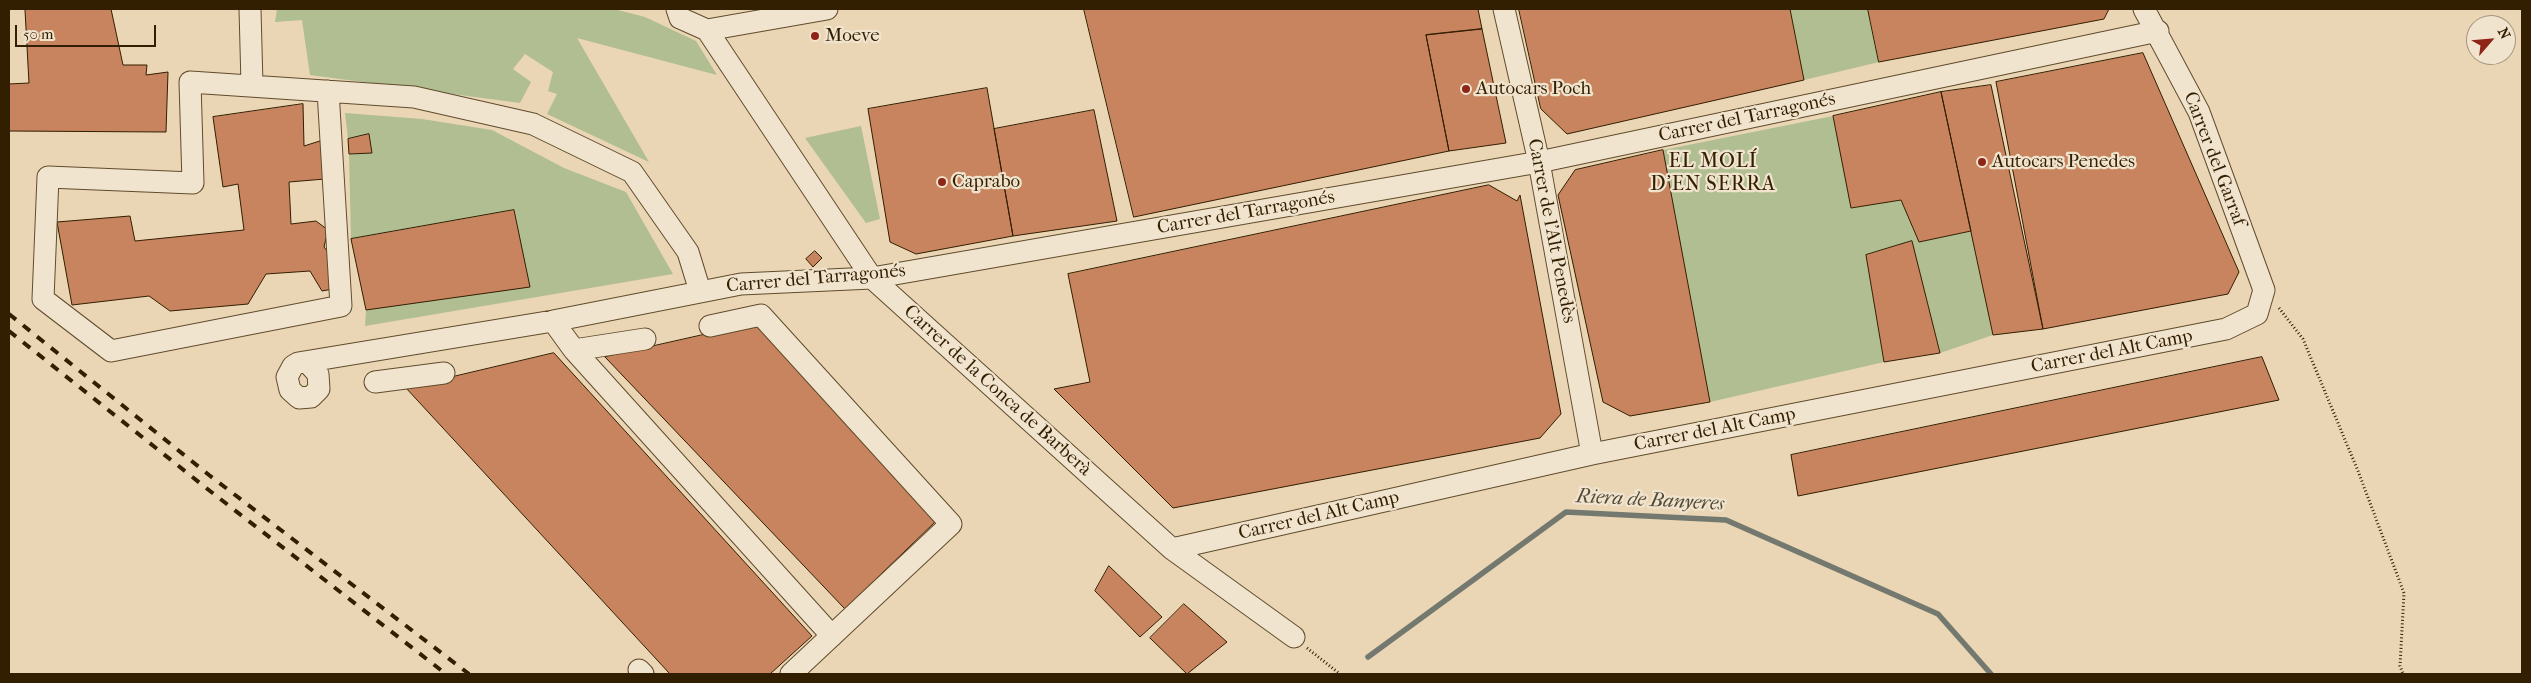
<!DOCTYPE html>
<meta charset="utf-8">
<style>
body{margin:0}
#map{position:relative;width:2531px;height:683px;overflow:hidden;background:#ead5b4;font-family:"IM FELL French Canon",serif}
canvas{display:block}
.frame{position:absolute;inset:0;border:10px solid #321e00;pointer-events:none}
.north{position:absolute;left:2466px;top:15px;width:50px;height:50px;box-sizing:border-box;background:#f1e4ce;border:1px solid #a5957c;border-radius:50%;rotate:63deg;font-size:14px;font-weight:700;line-height:20px;text-align:center;color:#321e00}
.north::after{content:'';display:block;margin:auto;width:18px;height:22px;background:#8f2418;clip-path:polygon(50% 0,100% 100%,50% 72%,0 100%)}
.scale{position:absolute;left:15px;top:25px;width:141px;height:22px;box-sizing:border-box;border:2px solid #321e00;border-top:0;padding-left:6px;font-size:15px;line-height:18px;white-space:nowrap;color:#321e00;-webkit-text-stroke:4px #f1e4ce;paint-order:stroke}
</style>
<div id="map">
<canvas width="2531" height="683"></canvas>
<div class="frame"></div>
<div class="north">N</div>
<div class="scale">50 m</div>
</div>
<script>
const ctx = document.querySelector('canvas').getContext('2d');
ctx.lineJoin = 'round';
function paint(path, color) { ctx.fillStyle = color; ctx.fill(path, 'evenodd'); }
function strokePath(path, color, width, dash) { ctx.strokeStyle = color; ctx.lineWidth = width; ctx.lineCap = dash ? 'butt' : 'round'; ctx.setLineDash(dash || []); ctx.stroke(path); }
function write(font, color, halo, rows, align = 'center') {
  ctx.font = font + ' "IM FELL French Canon",serif'; ctx.lineWidth = 4.5; ctx.setLineDash([]); ctx.textBaseline = 'middle'; ctx.strokeStyle = halo; ctx.fillStyle = color; for (const [text, x, y, turn = 0] of rows) {
    ctx.save(); ctx.translate(x, y); ctx.rotate((+turn || 0) * Math.PI / 180); ctx.textAlign = isNaN(turn) ? turn : align; if (halo) ctx.strokeText(text, 0, 0); ctx.fillText(text, 0, 0); ctx.restore();
  }
}
paint(new Path2D(`
 M277 9H614L645 17 696 41 717 75 577 38 649 162 547 114 557 94 548 91 553 72 525 54 513 69 531 82 520 103 310 75 302 20 275 22Z
 M1790 9H1868L1879 62 1804 80Z
 M345 113 422 119 492 130 564 168 626 192 673 274 365 326 366 310 529 286 514 210 351 239 349 154 372 152 369 134 348 139Z
 M1833 116 1851 208 1901 200 1919 242 1971 231 1993 335 1940 353 1912 242 1866 255 1884 362 1710 402 1663 150Z
 M861 126 880 219 866 223 805 138Z`), '#b0be92');
strokePath(new Path2D(`
 M1368 657 1566 512 1726 520 1938 614 1991 674`), '#73796f', 5.5);
const building = new Path2D(`
 M32 9H111L123 65H147L146 75 168 72 166 132 9 131V84L29 83 25 10Z
 M1084 9H1478L1482 29 1426 35 1449 151 1134 217Z
 M1519 9H1790L1804 80 1567 134 1541 109Z
 M1868 9H2109L2104 19 1879 62Z
 M1482 29 1506 143 1449 151 1426 35Z
 M2143 53 2239 272 2228 294 2043 329 1996 82Z
 M1991 85 2043 329 1993 335 1941 92Z
 M987 88 1013 236 916 254 890 242 868 109Z
 M1941 92 1971 231 1919 242 1901 200 1851 208 1833 116Z
 M303 104 304 146 323 140 325 179 289 182 291 224 316 221 328 230 324 247 333 258V289L322 291 310 271 266 274 248 304 170 311 149 296 72 305 57 222 130 216 135 241 244 230 238 184 223 187 213 117Z
 M1094 110 1117 221 1013 236 994 129Z
 M369 134 372 153 349 154 348 139Z
 M1663 150 1710 402 1630 416 1603 402 1558 195 1575 170Z
 M1489 185 1517 201 1520 195 1561 414 1540 438 1173 508 1054 389 1090 382 1068 274Z
 M514 210 530 287 366 310 351 239Z
 M1912 241 1940 353 1884 362 1866 255Z
 M815 251 822 258 813 267 806 259Z
 M756 323 936 521 845 609 605 357Z
 M554 353 812 636 770 674H670L406 388Z
 M2262 357 2279 400 1798 496 1791 455Z
 M1109 566 1162 617 1140 637 1095 591Z
 M1184 604 1227 642 1187 674 1150 638Z`);
paint(building, '#c8845e');
strokePath(building, '#321e00', 1);
const minor = new Path2D(`
 M250 9 252 85
 M677 9 680 18 707 30 872 278 1172 549 1294 637
 M1504 9 1539 162 1592 454
 M707 30 827 9
 M328 91 341 306 111 351 43 299 48 177 193 183 190 82 414 97 533 124 632 172 688 252 700 291
 M553 321 574 350 832 636
 M710 326 761 315 951 524 791 674
 M574 350 645 339
 M307 362 318 374 319 389 311 397 299 398 290 390 287 377 293 366 298 363 553 321 741 284 872 278 1539 162 2158 31
 M375 382 444 373
 M1172 549 1592 454 2226 329 2257 314 2264 290 2199 112 2144 9
 M639 670 643 674`);
strokePath(minor, '#604c2d', 23);
strokePath(new Path2D(`
 M2279 308 2303 339 2358 471 2404 593 2400 666 2403 674
 M1307 648 1340 674`), '#321e00', 3, [1, 2.5]);
strokePath(minor, '#f1e4ce', 21);
strokePath(new Path2D(`
 M9 314 209 475 469 674
 M9 331 210 491 446 674`), '#321e00', 4, [9, 9]);
for (const [x, y, r, color] of [
 [815,36,5,"#8f2418"],
 [1466,89,5,"#8f2418"],
 [1982,162,5,"#8f2418"],
 [942,182,5,"#8f2418"]
]) { const dot = new Path2D(); dot.arc(x, y, r, 0, 2 * Math.PI); ctx.fillStyle = color; ctx.fill(dot); strokePath(dot, '#f1e4ce', 2); }
write('19px', '#321e00', '#f1e4ce', [
 ["Moeve",825,36],
 ["Autocars Poch",1476,89],
 ["Autocars Penedes",1992,162],
 ["Caprabo",952,182]
], 'left');
write('19px', '#321e00', '#f1e4ce', [
 ["Carrer del Tarragonés",1747,118,-12],
 ["Carrer del Garraf",2214,159,69],
 ["Carrer del Tarragonés",1246,213,-10],
 ["Carrer de l'Alt Penedès",1551,231,79],
 ["Carrer del Tarragonés",816,279,-5],
 ["Carrer del Alt Camp",2112,352,-11],
 ["Carrer de la Conca de Barberà",997,391,42],
 ["Carrer del Alt Camp",1715,430,-11],
 ["Carrer del Alt Camp",1319,516,-13]
]);
ctx.letterSpacing = '1px';
write('20px', '#321e00', '#f1e4ce', [
 ["EL MOLÍ",1713,162],
 ["D'EN SERRA",1713,185]
]);
ctx.letterSpacing = '0px';
write('italic 20px', '#524b38', '#f1e4ce', [
 ["Riera de Banyeres",1650,501,3]
]);
</script>
